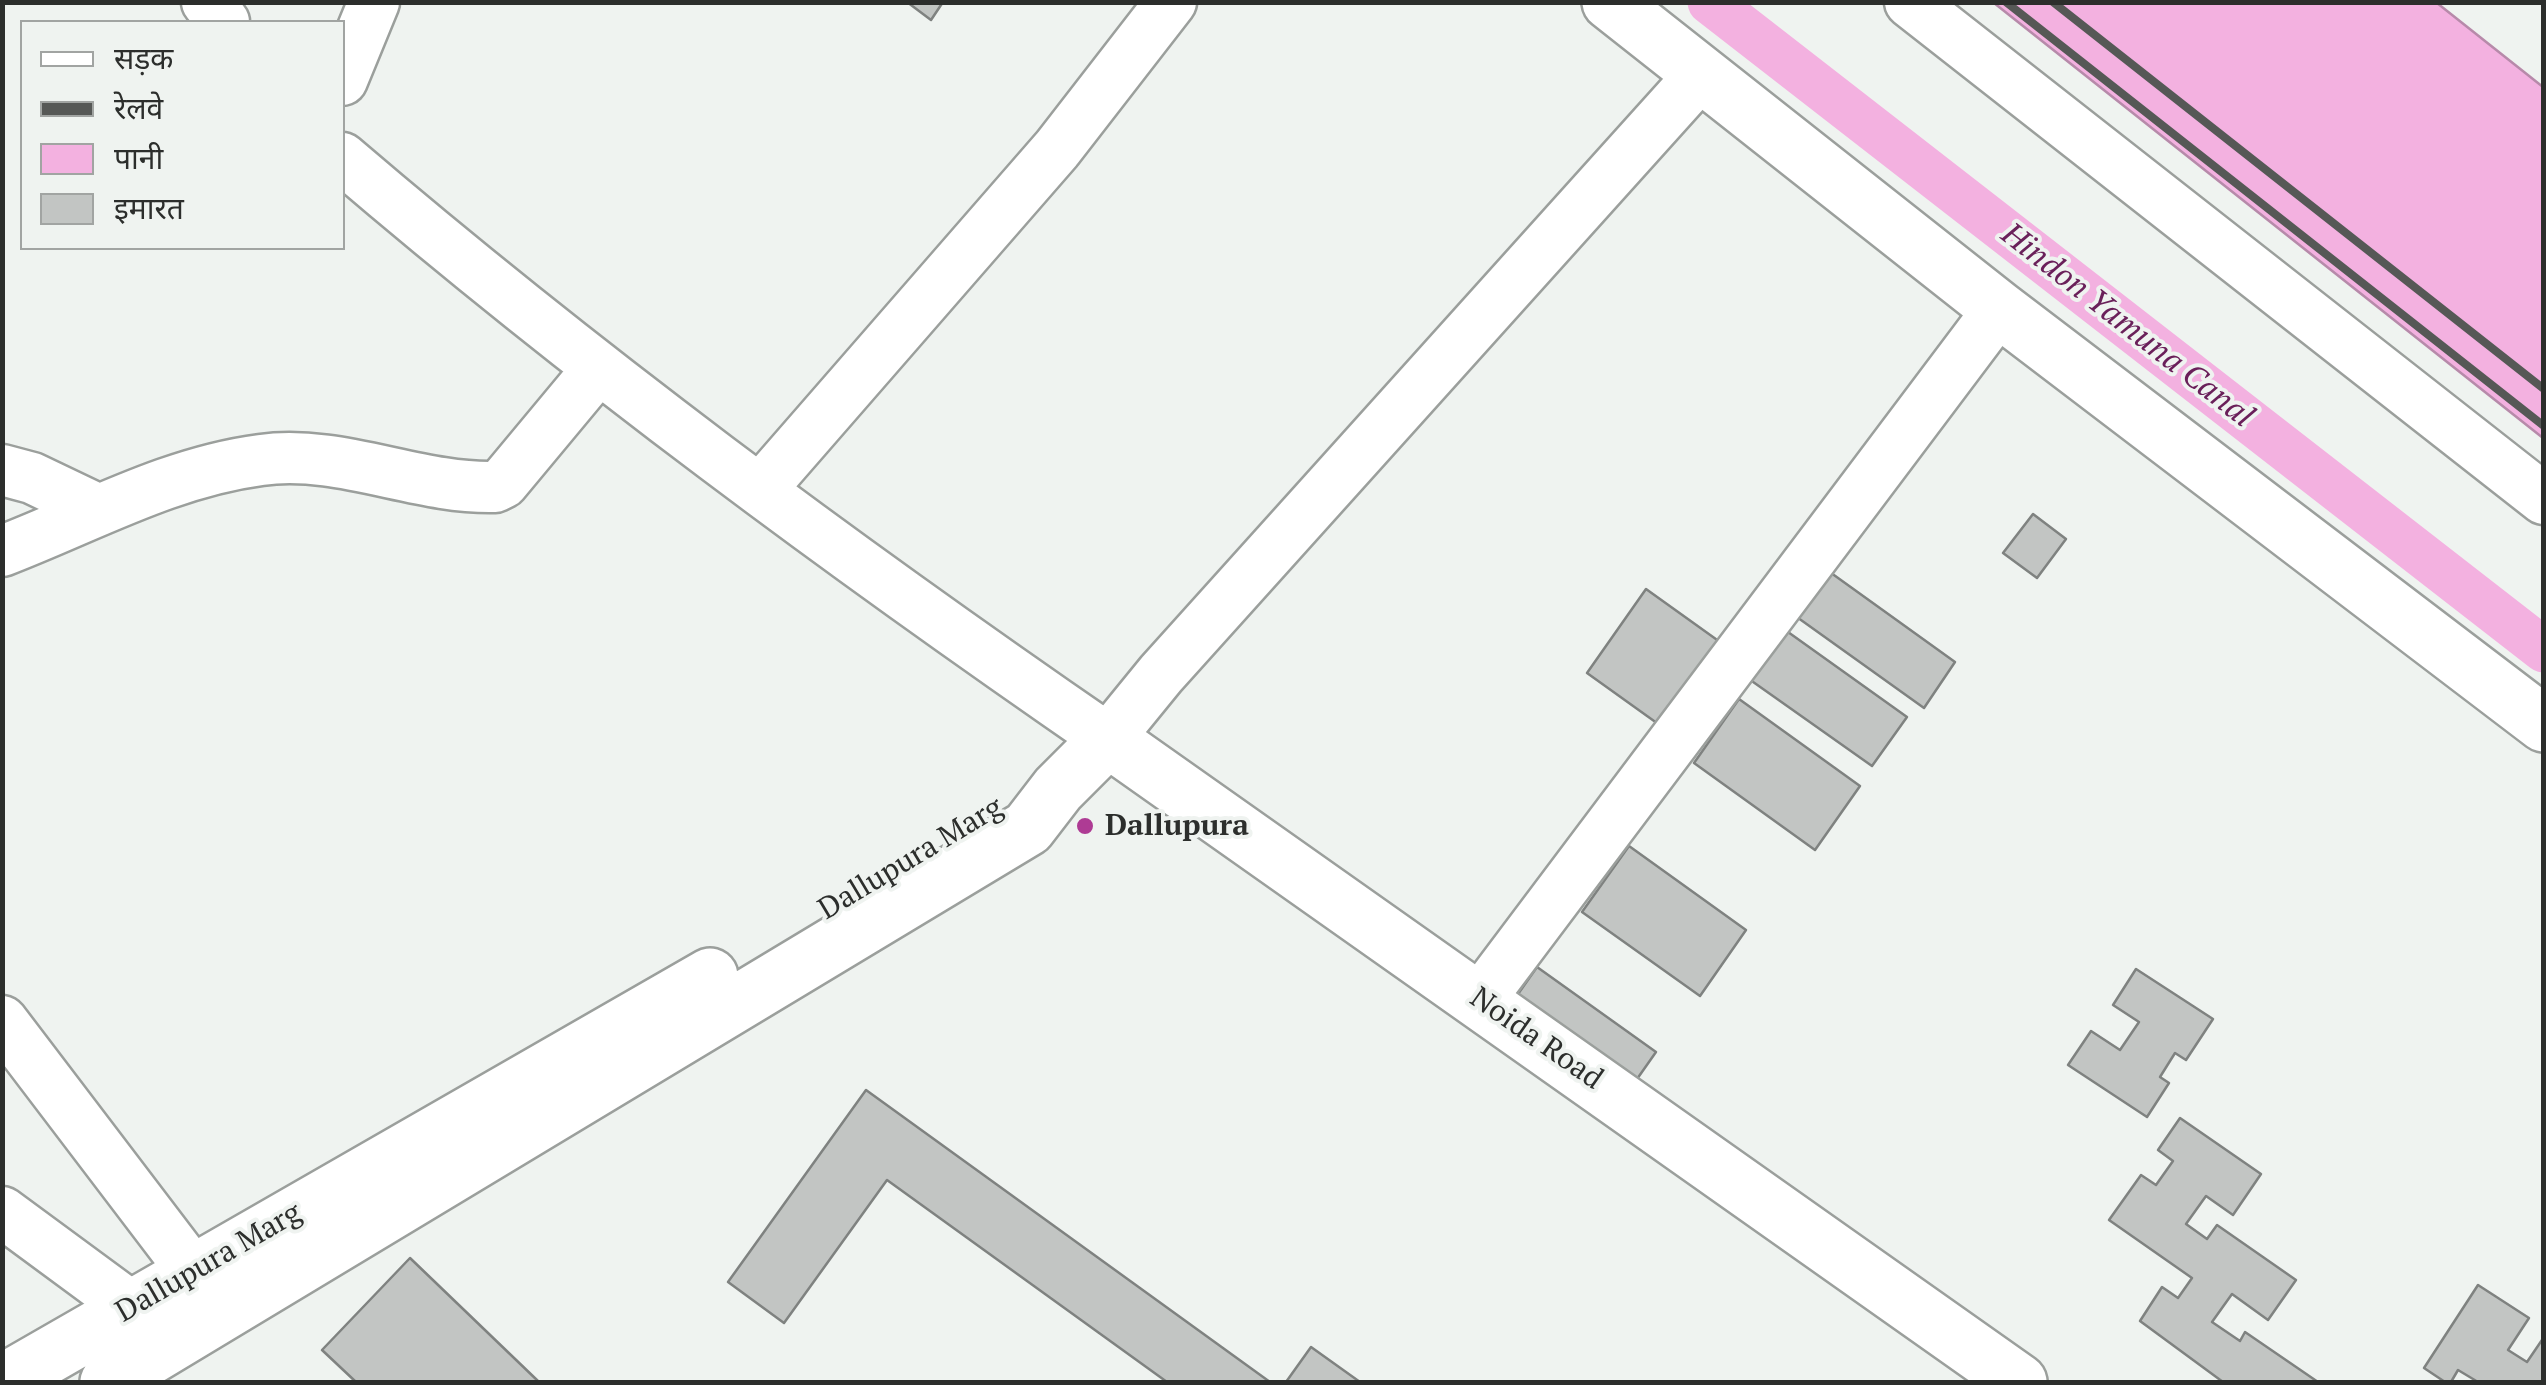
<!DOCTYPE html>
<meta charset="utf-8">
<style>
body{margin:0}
#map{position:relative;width:2546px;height:1385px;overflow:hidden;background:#eff3f0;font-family:"PT Serif","Noto Sans Devanagari",serif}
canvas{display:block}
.frame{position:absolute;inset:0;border:5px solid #2c2e2c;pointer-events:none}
.legend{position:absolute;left:20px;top:20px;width:325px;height:230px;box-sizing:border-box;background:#eff3f0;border:2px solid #a1a4a2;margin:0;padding:12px 18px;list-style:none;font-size:30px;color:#2c2e2c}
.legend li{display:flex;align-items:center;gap:20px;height:50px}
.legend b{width:50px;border:2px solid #a1a4a2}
</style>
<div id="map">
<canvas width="2546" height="1385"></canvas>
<div class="frame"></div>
<ul class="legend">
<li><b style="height:12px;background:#fff"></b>सड़क</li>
<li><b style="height:12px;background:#565856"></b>रेलवे</li>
<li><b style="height:28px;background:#f3b1e0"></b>पानी</li>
<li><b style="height:28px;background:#c2c5c3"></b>इमारत</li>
</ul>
</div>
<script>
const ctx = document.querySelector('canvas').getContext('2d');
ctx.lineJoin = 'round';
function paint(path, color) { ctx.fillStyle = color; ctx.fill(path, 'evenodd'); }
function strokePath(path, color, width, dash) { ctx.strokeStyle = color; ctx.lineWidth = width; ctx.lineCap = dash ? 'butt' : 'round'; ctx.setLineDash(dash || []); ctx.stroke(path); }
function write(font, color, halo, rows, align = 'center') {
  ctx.font = font + ' "PT Serif",serif'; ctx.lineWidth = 8; ctx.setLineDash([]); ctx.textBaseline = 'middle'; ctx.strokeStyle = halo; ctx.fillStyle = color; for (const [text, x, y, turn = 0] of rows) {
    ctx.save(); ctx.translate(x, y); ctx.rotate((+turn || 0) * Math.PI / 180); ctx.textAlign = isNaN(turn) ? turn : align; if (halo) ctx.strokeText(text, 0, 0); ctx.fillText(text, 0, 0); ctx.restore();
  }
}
const water = new Path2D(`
 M1994 3H2437L2543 87V438Z`);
paint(water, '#f3b1e0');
strokePath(water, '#b78aaa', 2.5);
strokePath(new Path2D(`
 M1710 2 2544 650`), '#f3b1e0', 45);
const building = new Path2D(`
 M907 2H943L931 20Z
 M2033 514 2066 539 2037 578 2003 553Z
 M1820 565 1955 662 1924 708 1787 610Z
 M1646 589 1727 647 1668 731 1587 673Z
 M1774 622 1907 717 1872 766 1739 672Z
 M1739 699 1860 786 1815 850 1694 763Z
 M1629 846 1746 930 1700 996 1582 912Z
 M1537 967 1656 1052 1630 1089 1511 1004Z
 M2136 969 2213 1019 2186 1060 2175 1053 2160 1077 2169 1083 2147 1117 2068 1065 2091 1031 2120 1050 2139 1022 2113 1005Z
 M866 1090 1270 1382H1167L887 1180 784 1323 728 1282Z
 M2180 1118 2261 1174 2233 1215 2206 1196 2186 1224 2207 1239 2217 1225 2296 1280 2268 1320 2232 1294 2212 1322 2240 1341 2245 1332 2318 1382H2223L2140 1321 2162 1287 2178 1298 2192 1278 2109 1220 2141 1175 2156 1185 2173 1161 2158 1150Z
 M410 1258 538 1381 536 1382H356L322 1350Z
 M2478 1285 2529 1318 2508 1350 2527 1362 2544 1337V1382H2478L2458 1370 2451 1382H2445L2424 1368Z
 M1311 1347 1360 1382H1286Z`);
paint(building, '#c2c5c3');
strokePath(building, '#7f8280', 2.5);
const street = new Path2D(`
 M207 2 224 22
 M1910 2 2544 499
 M342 80 374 2
 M342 158C586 367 844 557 1108 739L1161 674 1702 73
 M2 470 32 478 99 510
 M760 490 1057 149 1171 2
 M2 551C88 518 169 472 261 460 340 449 417 489 495 487L503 483 597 370
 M1480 999 1999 309
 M2 1021 193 1272
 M2 1212 131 1307`);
const secondary = new Path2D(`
 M1610 2 1999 309 2544 724
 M3 1382 710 976
 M108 1382 1028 828 1058 789 1108 739 2019 1382`);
strokePath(street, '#9b9f9c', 55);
strokePath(secondary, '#9b9f9c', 60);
strokePath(street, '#fff', 50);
strokePath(secondary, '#fff', 55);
strokePath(new Path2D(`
 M2006 2 2544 426
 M2053 2 2544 389`), '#565856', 8);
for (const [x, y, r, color] of [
 [1085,826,10,"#ae3b94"]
]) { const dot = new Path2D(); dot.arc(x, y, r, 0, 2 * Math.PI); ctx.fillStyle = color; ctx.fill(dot); strokePath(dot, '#eff3f0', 4); }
write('bold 30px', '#2c2e2c', '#eff3f0', [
 ["Dallupura",1105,826]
], 'left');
write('30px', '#2c2e2c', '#eff3f0', [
 ["Dallupura Marg",911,859,-31],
 ["Noida Road",1536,1039,35],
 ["Dallupura Marg",209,1263,-30]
]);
write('italic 32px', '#6a205a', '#eff3f0', [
 ["Hindon Yamuna Canal",2127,326,38]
]);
</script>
